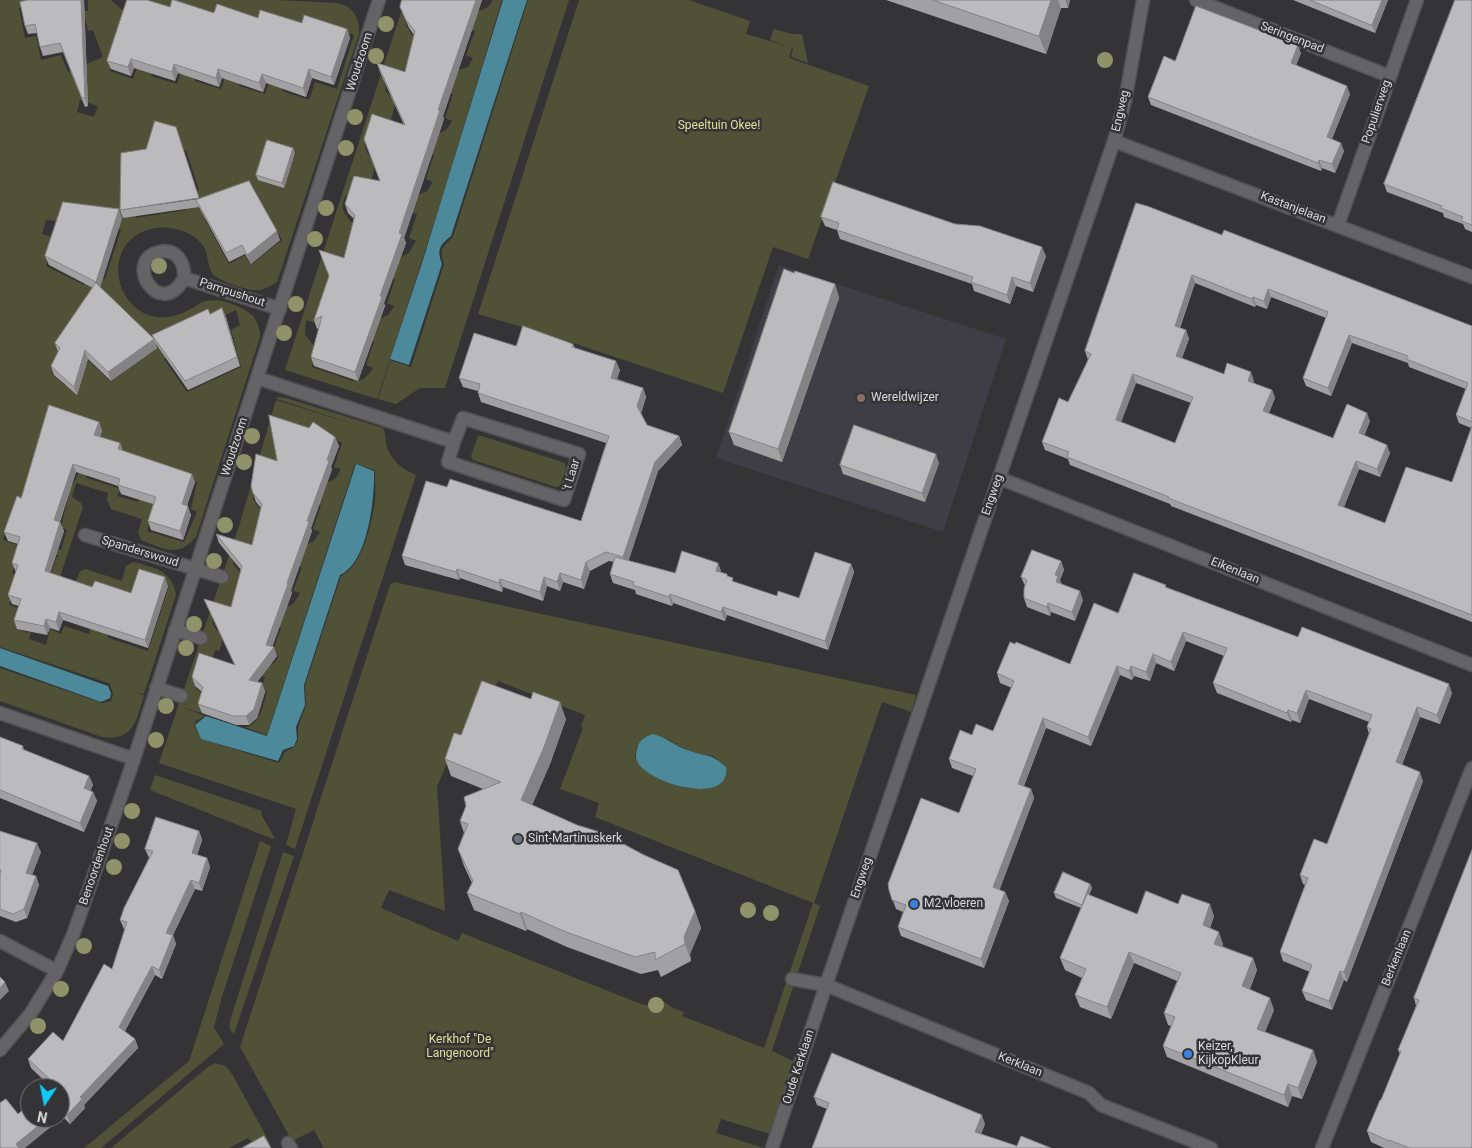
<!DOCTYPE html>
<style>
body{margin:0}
#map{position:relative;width:1472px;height:1148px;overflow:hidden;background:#343436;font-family:Roboto,sans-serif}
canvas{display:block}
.north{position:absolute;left:20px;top:1078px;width:50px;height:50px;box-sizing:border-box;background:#343436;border:1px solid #767577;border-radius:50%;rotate:191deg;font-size:14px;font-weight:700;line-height:20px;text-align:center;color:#d8d7d9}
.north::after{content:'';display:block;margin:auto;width:18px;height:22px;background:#11cafa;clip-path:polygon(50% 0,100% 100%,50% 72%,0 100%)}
</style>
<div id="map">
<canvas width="1472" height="1148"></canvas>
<div class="north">N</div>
</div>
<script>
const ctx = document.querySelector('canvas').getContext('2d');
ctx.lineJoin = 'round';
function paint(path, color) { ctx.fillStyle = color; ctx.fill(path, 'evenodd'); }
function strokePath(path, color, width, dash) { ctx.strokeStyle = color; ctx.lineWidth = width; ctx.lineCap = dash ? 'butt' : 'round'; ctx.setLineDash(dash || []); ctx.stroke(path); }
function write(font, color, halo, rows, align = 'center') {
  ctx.font = font + ' Roboto,sans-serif'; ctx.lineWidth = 5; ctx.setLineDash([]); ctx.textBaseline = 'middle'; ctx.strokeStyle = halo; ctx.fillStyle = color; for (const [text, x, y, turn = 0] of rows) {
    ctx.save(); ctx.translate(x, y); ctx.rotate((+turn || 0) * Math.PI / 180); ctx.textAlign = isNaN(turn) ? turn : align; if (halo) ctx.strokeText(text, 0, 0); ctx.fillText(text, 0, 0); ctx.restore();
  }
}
paint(new Path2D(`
 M779 265 1006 339 943 532 716 458Z`), '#3f3d45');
paint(new Path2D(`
 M0 0H49L19 8 25 38 36 36 41 60 61 55 68 72 103 57 93 30 88 31 84 11H88V0H111L127 14 133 0H277L337 3C353 6 360 18 359 34L277 282C272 285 266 289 260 290 251 292 217 281 212 273 208 266 208 258 206 251 198 231 166 223 147 230 87 251 129 352 197 305 212 294 240 304 253 316 258 322 260 329 260 337L196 537C177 559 163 548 141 540L138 533 142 519 111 509 107 500 108 493 76 483 72 497 81 503 83 507 60 577 75 583 80 571 86 569 122 581 126 566 134 562C155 568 172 570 176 595L144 694 134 692 144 695C136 720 135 741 102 737L0 701V668L102 703 111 701 113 693 110 686 111 684 0 647ZM132 3 172 12 303 27 306 19 354 35 337 89 315 82 309 100 282 91 286 81 271 77 265 94 239 86 246 62 232 57 221 89 195 81 198 71 183 66 177 84 151 76 153 70 138 65 133 79 110 71ZM80 100 98 106 94 117 77 112ZM269 143 296 152 290 169 263 161ZM186 150 199 190 184 192 186 210 136 218 133 200 178 151ZM253 187 282 240 251 265 245 255 229 264 205 220 220 211 215 201ZM46 220 104 225 121 230 105 279 88 274 84 285 46 266 55 238 42 234ZM89 305 143 358 111 382 89 361 65 386 53 374 62 357 57 351ZM236 310 240 325 231 330 241 367 187 392 164 359 174 354 213 321ZM97 442 124 451 123 458 197 482 191 509 197 512 184 542 147 531 157 501 141 496 138 502 117 496 121 489 87 478 86 476ZM81 468 73 484 67 483 63 492 69 494 61 527 67 530 61 550 54 548 53 553 59 556 56 558 44 596 93 592 130 604 139 575 169 586 148 651 109 638 107 636 109 631 91 625 89 634 64 626 61 634 50 629 46 645 29 639 33 624 32 623 28 633 18 629 34 613 9 605 18 576 12 573 23 547 3 540 8 523 36 481Z
 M405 0 479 11 488 7 493 0H502L441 202 377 399 285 370ZM405 17 475 31 466 55 473 58 468 67 454 71 412 35 406 25ZM384 80 453 94 445 118 452 121C448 129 443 134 432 134L391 120 396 101 386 92ZM366 134 434 155 426 179 433 182 427 191 418 195 371 182 376 162C366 155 363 147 366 134ZM346 195 417 214 409 238 416 241 409 253 399 258C385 247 353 228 345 214 341 207 343 201 346 195ZM326 265 395 279 387 303 394 306 388 315 379 319 333 283 327 273ZM306 320 374 342 366 365 373 368C368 377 363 381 353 381L312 367 316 348 305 335Z
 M528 0H569L445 388H420L396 404 378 399 390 360 411 367 444 264C439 249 442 247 453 237Z
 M579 0H689L750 21 746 34 790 47 770 40 774 29 793 34H802L808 63 791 57 793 48 792 47 789 58 869 86 808 259 773 247 723 393 546 334 478 314Z
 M277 397 286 398 383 428C386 433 385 441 387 447 392 462 403 469 416 475L295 849 286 845 296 809 159 763 240 523 276 400 365 428 277 399ZM316 428 342 443 334 467 341 469 335 479 326 483 274 441 272 429ZM355 464 375 470C375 480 376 491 375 501 372 523 362 567 341 576L305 685 306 705 298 727V740L294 747 285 752 279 763 201 739 194 725 196 721 205 716 182 707 201 713 205 697 196 688 193 677 212 661 215 650 219 651 224 636C211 627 212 623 213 609L256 614 281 628 272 653 279 656C272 670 258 669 244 670L265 677 261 690 267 692C263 705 260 727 244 727L267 735ZM253 484 321 505 313 529 320 532 314 541 305 545 259 508 253 499ZM232 557 302 567 293 591 300 593 294 603 290 606 283 605 242 574 234 565Z
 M478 436H482L565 463 566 468 560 486 556 487 473 460 471 456Z
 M394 582 916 695 911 712 882 702 814 903 820 906 772 1051 793 1061 770 1134 721 1119 716 1133 764 1148H324L314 1130 292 1141 240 1047 390 585ZM498 681 585 715 581 726 583 728 560 789 599 803 595 817 813 903 764 1048 682 1016 684 1012 673 1008 663 1001 659 1008 641 1004 462 933 458 941 381 908 389 890 445 911 437 787 456 742 481 717ZM668 739 675 744 691 752 713 756 726 767 708 789 685 788 654 776 638 763 635 757 637 746Z
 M155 775 262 811 261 814 274 837 273 839 150 790Z
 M260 841 271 846 221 1000 214 1027 224 1044 101 1148H84L189 1061Z
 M283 852 294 856 234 1034C230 1031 229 1026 230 1021Z
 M215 1063 226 1066 232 1074 270 1143 262 1148 253 1143 248 1138 229 1148H111L209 1066Z`), '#4f5236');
paint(new Path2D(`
 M503 0H527L451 236C439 246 437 249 442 264L409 365 390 359 422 263Z
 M356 464 374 471C375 498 368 563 340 575L304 685 305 705 296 727 297 739 294 746 283 750 278 761 201 739 195 725 206 716 267 736Z
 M0 648 108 686 111 693 110 698 101 702 0 666Z
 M653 734C668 738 676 747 690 751 707 757 711 753 726 767 731 807 650 784 638 763 635 758 636 754 637 749 639 740 645 737 653 734Z`), '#4b899b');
const minor = new Path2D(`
 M1196 0 1389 76
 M1114 141 1472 277
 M1338 225 1417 0
 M184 278C185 262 176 248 159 252 122 261 161 322 184 278L280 309
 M257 378 454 442 448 462 564 500 579 454 463 418 454 442
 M999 478 1472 665
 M85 535 222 577
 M175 630 201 638
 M156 688 181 696
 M0 713 134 759
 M0 941 57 971
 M792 979 826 985 1089 1093 1101 1105 1211 1148
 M0 1050 31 1013 57 971 73 935 134 759 379 0
 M288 1143 291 1148
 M772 1148 826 985 1114 141 1125 101 1143 0
 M1322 1148 1472 768`);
strokePath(minor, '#515052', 15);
strokePath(minor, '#646366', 12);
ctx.fillStyle = '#8f9369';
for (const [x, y] of [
 [386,24],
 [376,56],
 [1105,60],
 [355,117],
 [346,148],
 [326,208],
 [315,239],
 [159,266],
 [296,304],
 [284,333],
 [252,436],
 [244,462],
 [225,525],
 [214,561],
 [194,624],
 [186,648],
 [166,706],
 [156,740],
 [132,811],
 [122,841],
 [114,867],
 [748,910],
 [771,913],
 [84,946],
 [61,989],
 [656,1005],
 [38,1026]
]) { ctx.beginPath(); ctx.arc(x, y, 8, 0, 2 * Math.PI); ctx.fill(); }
paint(new Path2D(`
 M28 0H84L88 106 85 107 63 52 43 56 40 47 37 33 28 34 25 26Z
 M402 0H482L443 116 444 119 404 238 406 243 384 303 385 306 358 381 314 366 311 357 319 328 317 329 314 320 344 258 354 219 348 213 345 204 380 181 404 125 380 72 377 63 405 72 414 35 409 28 400 7Z
 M886 0H1070L1068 8H1061L1046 54Z
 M1293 0H1388L1375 33Z
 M1472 0V232L1465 229 1463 224 1444 217 1443 213 1387 192 1384 184Z
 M170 7 347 29 350 38 334 85 312 78 306 97 266 83 263 92 222 78 219 87 178 73 175 81 134 68 131 76 111 69 107 61Z
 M1301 53 1296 65 1350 94 1332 139 1344 151 1335 173 1322 168 1321 171 1151 105 1148 97 1175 61Z
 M293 148 295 153 284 188 258 180 256 175Z
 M199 199 280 240 251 264 245 254 229 262 199 207 123 218 120 210Z
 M821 217 1046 256 1033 292 1016 286 1010 304 974 291 972 284 840 239 837 230 825 226Z
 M122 218 100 287 154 339 157 348 111 381 88 359 77 395 54 375 51 366 58 352 55 343 93 288 49 265 45 256Z
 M1222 235 1472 326V622L1171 506 1170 504 1070 465 1068 459 1045 450 1042 442 1068 402 1088 360 1085 351ZM1195 283 1255 307 1256 305 1267 309 1271 297 1326 318 1303 378 1306 386 1331 396 1352 343 1408 363 1409 367 1466 389 1456 415 1459 423 1471 428 1452 482 1385 523 1344 507 1359 469 1380 477 1390 453 1364 435 1370 421 1333 438 1269 413 1275 398 1272 390 1253 383 1254 381 1224 374 1182 358 1189 339 1186 330 1180 328ZM1136 383 1191 403 1175 443 1121 422Z
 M794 273 835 284 839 298 782 462 734 445 729 432Z
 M210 314 226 317 240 366 188 390 156 344 152 335Z
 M573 344 575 348 620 370 617 379 643 388 646 397 641 413 647 425 679 436 682 445 658 471 628 561 675 573 718 563 721 572 728 576 734 582 777 596 799 598 851 564 854 572 828 650 727 615 725 621 673 603 672 606 636 594 635 590 613 583 610 574 614 562 609 561 590 571 584 589 563 582 560 591 547 586 543 601 503 587 502 592 460 578 459 580 405 565 402 556 447 487 581 521 606 443 481 402 478 393V391L463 387 459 378 516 346Z
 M99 422 102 431 100 437 120 443 123 451 195 482 187 505 191 515 183 540 151 530 148 521 153 504 121 494 118 486 76 472 60 522 64 531 50 573 92 587 131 593 168 586 148 648 63 620 59 631 50 628 47 635 17 629 14 620 19 606 12 604 8 595 16 572 12 563 18 544 8 541 4 532 21 498Z
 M335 437 339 446 331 467 332 469 311 528 312 531 291 590 292 593 272 647 277 656 257 682 262 683 265 692 257 718 249 725H236L202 713 198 704 202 692 195 686 192 677 234 664 208 608 204 599 231 607 241 570 219 543 216 534 252 545 261 508 256 502 253 493 277 461Z
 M939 463 925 502 843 474 840 465Z
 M1061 561 1064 570 1060 580 1061 583 1083 600 1075 621 1051 612 1050 616 1027 607 1024 598 1025 586 1021 577Z
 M1166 585V587L1298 637 1452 693 1440 724 1420 717 1402 765 1423 781 1347 982 1344 980 1332 1010 1306 1000 1302 991 1310 972 1283 961 1280 952 1305 885 1303 884 1300 875 1327 844 1369 734 1367 727 1369 722 1309 699 1300 723 1292 720 1291 722 1217 693 1213 683 1224 656 1186 641 1174 671 1156 663 1150 681 1134 676 1132 680 1120 675 1091 746 1046 728 1024 786 1031 789 1034 798 999 890 1005 892 1009 901 984 968 901 936 898 927 903 912 896 909 889 890 959 813 973 776 952 768 949 759 972 735 993 731 1012 688 1000 683 997 673 1070 664 1118 613Z
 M566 719 550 764 532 805 695 911 701 928 690 954 691 961 661 977 658 970 641 974 567 947 527 929 526 931 474 910 467 893 472 883 464 866 458 849 464 833 460 821 483 789 451 776 445 759 461 735Z
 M0 737 23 746 24 750 89 776 93 785 90 790 93 792 97 801 84 832 0 798Z
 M0 831 41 852 32 875 36 876 39 885 27 918 16 922 0 916Z
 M199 831 202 840 197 855 207 858 210 867 202 891 195 889 173 935 176 944 162 979 155 975 125 1031 135 1039 138 1048 84 1105 85 1108 70 1124 63 1117 18 1114 51 1087 31 1068 28 1059 63 1041 112 969 125 929H124L120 920 149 858 145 849Z
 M1472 850V1148H1384L1371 1142 1367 1131 1381 1100 1400 1054 1398 1050 1416 1006 1414 998Z
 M1090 884 1092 888 1089 895 1137 914 1178 904 1214 916 1210 928 1223 944 1222 946 1253 958 1257 970 1250 989 1274 1010 1265 1032 1313 1050 1317 1062 1302 1099 1292 1096 1288 1107 1167 1057 1163 1046 1171 1026 1168 1025 1164 1013 1177 981 1134 963 1111 1019 1080 1007 1075 995 1082 978 1065 970 1060 958 1081 908 1056 898 1054 893Z
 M814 1097 985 1124 981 1134 1017 1146 812 1148 827 1109 817 1105Z`), '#a1a0a3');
paint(new Path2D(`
 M81 0H84L88 106 85 98Z
 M476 0H482L443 116 444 119 404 238 406 243 384 303 385 306 358 381 355 372 380 296 438 110Z
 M1051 0H1058L1061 8 1046 54 1039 36Z
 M1065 0H1070L1068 8Z
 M1382 0H1388L1375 33 1372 25Z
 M347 29 350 38 334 85 331 77Z
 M1298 45 1301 53 1294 71 1291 63Z
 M131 59 134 68 131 76 128 67Z
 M174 64 178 73 175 81 172 72Z
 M218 69 222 78 219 87 216 78Z
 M309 69 312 78 306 97 303 88Z
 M262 74 266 83 263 92 259 83Z
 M1347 86 1350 94 1329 145 1327 137Z
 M1341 143 1344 151 1335 173 1332 164Z
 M293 148 295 153 284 188 282 183Z
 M1319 160 1322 168 1321 171 1318 163Z
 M119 209 122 218 99 291 96 282Z
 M277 231 280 240 251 264 247 255Z
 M1042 247 1046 256 1033 292 1030 283Z
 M1192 275 1195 283 1177 334 1175 326Z
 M1012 277 1016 286 1010 304 1007 295Z
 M835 284 839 298 782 462 778 449Z
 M1268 289 1271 297 1267 309 1264 301Z
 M1253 297 1256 305 1255 307 1252 299Z
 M222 308 226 317 240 366 237 357Z
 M1186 330 1189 339 1179 365 1176 356Z
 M1349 335 1352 343 1331 396 1328 388Z
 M154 339 157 348 111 381 108 372Z
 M85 350 88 359 77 395 74 387Z
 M616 361 620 370 614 386 611 378Z
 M1251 372 1254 381 1251 389 1248 381Z
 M1133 374 1136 383 1119 428 1116 420Z
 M643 388 646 397 641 414 637 406Z
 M1272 390 1275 398 1266 419 1263 411Z
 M1367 413 1370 421 1362 442 1359 433Z
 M99 422 102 431 98 444 94 435Z
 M679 436 682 445 658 471 627 566 623 557 655 462Z
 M335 437 339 446 331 467 332 469 311 528 312 531 291 590 292 593 270 653 274 647 277 656 252 689 249 680 287 583Z
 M120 443 123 452 118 449Z
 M1387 445 1390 453 1380 477 1377 469Z
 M936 454 939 463 925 502 922 493Z
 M1356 461 1359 469 1341 513 1338 505Z
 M73 464 76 472 57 529 54 520Z
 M192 474 195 482 185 512 182 504Z
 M188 506 191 515 183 540 180 531Z
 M60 522 64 531 48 580 45 571Z
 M1061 561 1064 570 1060 580 1062 585 1056 582 1055 575Z
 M586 562 590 571 584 589 581 580Z
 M718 563 721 571 719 579 716 571Z
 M851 564 854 572 828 650 825 641Z
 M457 569 460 578 459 580 456 572Z
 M560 573 563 582 560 591 557 582Z
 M165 577 168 586 148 648 145 640Z
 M544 577 547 586 543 601 540 592Z
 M500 579 503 587 502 592 499 583Z
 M1080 591 1083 600 1075 621 1072 612Z
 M670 594 673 603 672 606 669 597Z
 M1048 603 1051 612 1050 616 1047 607Z
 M723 607 727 615 725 621 721 612Z
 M59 612 63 620 59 631 56 622Z
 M46 619 50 628 47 635 44 626Z
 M1183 632 1186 641 1174 671 1171 662Z
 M1153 654 1156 663 1150 681 1146 672Z
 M1117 666 1120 675 1091 746 1088 737Z
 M1131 666 1134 676 1132 680 1129 671Z
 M262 683 265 692 257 718 249 725 246 716Z
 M1449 684 1452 693 1440 724 1437 715Z
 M1306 690 1309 699 1300 723 1297 713Z
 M560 702 566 719 550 764 527 817 521 800Z
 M1417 707 1420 717 1399 772 1396 762Z
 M1288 710 1292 720 1291 722 1287 713Z
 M1043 718 1046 728 1021 793 1018 784Z
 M1420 772 1423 781 1347 982 1344 972Z
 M89 776 93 785 88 797 84 788Z
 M1031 789 1034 798 997 897 993 887Z
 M93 792 97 801 84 832 80 823Z
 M199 831 202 840 195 862 192 853Z
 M37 843 41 852 29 882 26 873Z
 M207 858 210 867 202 891 199 883Z
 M36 876 39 885 27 918 24 909Z
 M191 880 195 889 173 935 176 944 162 979 159 970 166 933Z
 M1090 884 1092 888 1084 909 1082 905Z
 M1005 892 1009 901 984 968 981 959Z
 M1210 904 1214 916 1207 937 1203 925Z
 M695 911 701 928 690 954 691 961 685 944 684 937Z
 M521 912 527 929 526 931 520 914Z
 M1219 932 1223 944 1219 955 1214 944Z
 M1129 952 1134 963 1111 1019 1107 1007Z
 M1253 958 1257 970 1246 998 1242 986Z
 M152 966 155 975 122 1036 119 1027Z
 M1340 971 1344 980 1332 1010 1329 1001Z
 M5 982 9 991 0 1000V988Z
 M1270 998 1274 1010 1261 1041 1257 1029Z
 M135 1039 138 1048 84 1105 85 1108 70 1124 67 1115 80 1097Z
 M1313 1050 1317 1062 1302 1099 1298 1088Z
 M1288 1084 1292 1096 1288 1107 1284 1095Z
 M60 1108 63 1117 25 1148H17L16 1144 48 1118H60Z
 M982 1115 985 1124 978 1141 975 1132Z`), '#838284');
const building = new Path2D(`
 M28 0H81L85 98H82L60 43 40 47 35 24 25 26 20 2Z
 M127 0H147L170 7 172 0H174L214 13 217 4 258 18 260 10 302 23 304 15 347 29 331 77 309 69 303 88 262 74 259 83 218 69 216 78 174 64 172 72 131 59 128 67 107 61Z
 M402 0H476L438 110H440L399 233 402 234 380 296 382 297 355 372 311 357 322 316 314 320 329 276 319 250 344 258 355 215 345 204 354 176 380 181 364 139 372 114 405 125 377 63 405 72 415 31 406 20 400 7Z
 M933 0H1051L1039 36Z
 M1310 0H1382L1372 25Z
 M1455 0H1472V225L1461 221 1463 217 1441 208 1442 206 1384 184Z
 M1196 6 1298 45 1291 63 1347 86 1327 137 1341 143 1332 164 1319 160 1318 163 1148 97 1164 56 1175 61Z
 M155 121 176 127 199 198 120 210 121 153 146 149Z
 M267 140 293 148 282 183 256 175Z
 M249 181 277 231 247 255 242 245 226 253 196 200Z
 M833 182 955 224 980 226 1042 247 1030 283 1012 277 1007 295 971 282 973 277 837 230 839 223 821 217Z
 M63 202 119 209 96 282 45 256Z
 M1136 203 1147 206 1222 235 1224 230 1472 326V422L1456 415 1468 383 1406 359 1408 356 1349 335 1328 388 1303 378 1328 312 1268 289 1264 301 1253 297 1252 299 1192 275 1175 326 1186 330 1176 356 1224 374 1227 363 1251 372 1248 381 1272 390 1263 411 1333 438 1347 404 1367 413 1359 433 1387 445 1377 469 1356 461 1338 505 1385 523 1406 467 1452 482 1472 426V615L1168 498 1169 497 1067 457 1069 452 1042 442 1059 398 1068 402 1091 354 1085 351ZM1133 374 1193 397 1175 443 1116 420Z
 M784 269 794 273 795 271 835 284 778 449 729 432Z
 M96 283 154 339 108 372 85 350 74 387 51 366 60 348 55 343Z
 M222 308 237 357 185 381 152 335 208 309 210 314Z
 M523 326 573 344 572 347 616 361 611 378 643 388 637 406 647 425 679 436 655 462 623 557 606 552 586 562 581 580 560 573 557 582 544 577 540 592 500 579 499 583 457 569 456 572 402 556 426 481 447 487 450 479 581 521 609 436 478 393 480 384 459 378 474 333 516 346Z
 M49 405 99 422 94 435 120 443 118 449 192 474 182 504 188 506 180 531 148 521 156 497 118 485 120 479 73 464 54 520 60 522 45 571 92 587 95 581 131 593 139 569 165 577 145 640 59 612 56 622 46 619 44 626 14 620 21 599 8 595 18 565 12 563 20 537 4 532 17 496 21 498Z
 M269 415 309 428 313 422 335 437 327 460 329 461 307 521 309 522 287 583 288 584 266 645 274 647 249 680 262 683 254 709 246 716H233L198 704 203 687 192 677 199 653 235 665 204 599 231 607 242 566 216 534 252 545 262 504 253 493 251 486 256 454 277 461Z
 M854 425 936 454 922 493 840 465Z
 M1032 550 1061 561 1055 575 1058 576 1056 582 1080 591 1072 612 1048 603 1047 607 1024 598V589L1027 580 1021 577Z
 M682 551 718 563 716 571 727 574V576L733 578 732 581 777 596 778 591 799 598 815 552 851 564 825 641 723 607 721 612 670 594 669 597 633 585 634 582 610 574 615 557 675 573Z
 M1134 573 1166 585 1165 587 1298 637 1302 627 1449 684 1437 715 1417 707 1396 762 1420 772 1344 972 1340 971 1329 1001 1302 991 1312 965 1280 952 1308 878 1300 875 1314 839 1327 844 1371 729 1367 727 1372 715 1306 690 1297 713 1288 710 1287 713 1213 683 1227 648 1183 632 1171 662 1153 654 1146 672 1131 666 1129 671 1117 666 1088 737 1043 718 1018 784 1031 789 993 887 1005 892 981 959 898 927 906 905 892 900 889 890 888 884 921 798 959 813 976 769 949 759 960 730 972 735 976 724 993 731 1014 681 997 673 1010 642 1015 644 1016 642 1070 664 1094 603 1118 613Z
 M482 681 531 699 533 692 560 702 544 747 521 800 577 825 603 833 644 855 678 870 695 911 684 937 685 944 655 960V952L635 957 561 930 521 912 520 914 467 893 473 881 458 849 468 824 460 821 466 806 464 797 501 782 445 759 454 733 461 735Z
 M0 737 23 746 22 749 89 776 84 788 93 792 80 823 0 790Z
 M156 817 199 831 192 853 207 858 199 883 191 880 166 933 173 935 159 970 152 966 119 1027 135 1039 80 1097 82 1099 67 1115 60 1109V1088H50L55 1084 28 1059 53 1032 63 1041 104 964 112 969 127 922 120 920 124 908 153 851 145 849Z
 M0 831 37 843 26 873 36 876 24 909 13 914 0 909V874L1 870H0Z
 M1472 850V1148H1410L1389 1140V1141L1367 1131 1380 1100H1381L1401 1051 1398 1050 1419 1000 1414 998Z
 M1063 872 1090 884 1082 905 1054 893Z
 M1146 891 1178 904 1182 894 1210 904 1203 925 1219 932 1214 944 1253 958 1242 986 1270 998 1257 1029 1313 1050 1298 1088 1288 1084 1284 1095 1163 1046 1175 1017 1164 1013 1181 973 1129 952 1107 1007 1075 995 1086 969 1060 958 1087 894 1137 914Z
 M0 977 5 982 0 988Z
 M832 1053 982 1115 975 1132 1017 1146 1021 1136 1051 1148H812L829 1103 814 1097Z
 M6 1099 18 1114 30 1104V1118H48L16 1144 19 1148H0V1103Z
 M264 1136 271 1148H242Z`);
paint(building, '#bbbabd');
strokePath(building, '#838284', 1);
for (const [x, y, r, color] of [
 [861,398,5,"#8d6e63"],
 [518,839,5,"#6b7280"],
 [914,904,5,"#3f7fe0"],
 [1188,1054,5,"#3f7fe0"]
]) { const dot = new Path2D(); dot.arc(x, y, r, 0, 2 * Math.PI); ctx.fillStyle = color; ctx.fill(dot); strokePath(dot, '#343436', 2); }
write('12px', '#d8d7d9', '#343436', [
 ["Seringenpad",1292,38,21],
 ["Woudzoom",360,62,-72],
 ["Engweg",1121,111,-77],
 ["Populierweg",1377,112,-71],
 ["Kastanjelaan",1293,208,21],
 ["Pampushout",232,293,18],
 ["Woudzoom",235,447,-72],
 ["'t Laar",572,475,-73],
 ["Engweg",993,495,-71],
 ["Spanderswoud",140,552,17],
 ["Eikenlaan",1235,571,22],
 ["Benoordenhout",97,866,-71],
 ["Engweg",862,878,-71],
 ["Berkenlaan",1397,958,-68],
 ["Kerklaan",1020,1065,22],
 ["Oude Kerklaan",799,1067,-72]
]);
write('12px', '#dae193', '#343436', [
 ["Speeltuin Okee!",719,126],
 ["Kerkhof \"De",460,1040],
 ["Langenoord\"",460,1054]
]);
write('12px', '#d8d7d9', '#343436', [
 ["Wereldwijzer",871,398],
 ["Sint-Martinuskerk",528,839],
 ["M2 vloeren",924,904],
 ["Keizer,",1198,1047],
 ["KijkopKleur",1198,1061]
], 'left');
</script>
